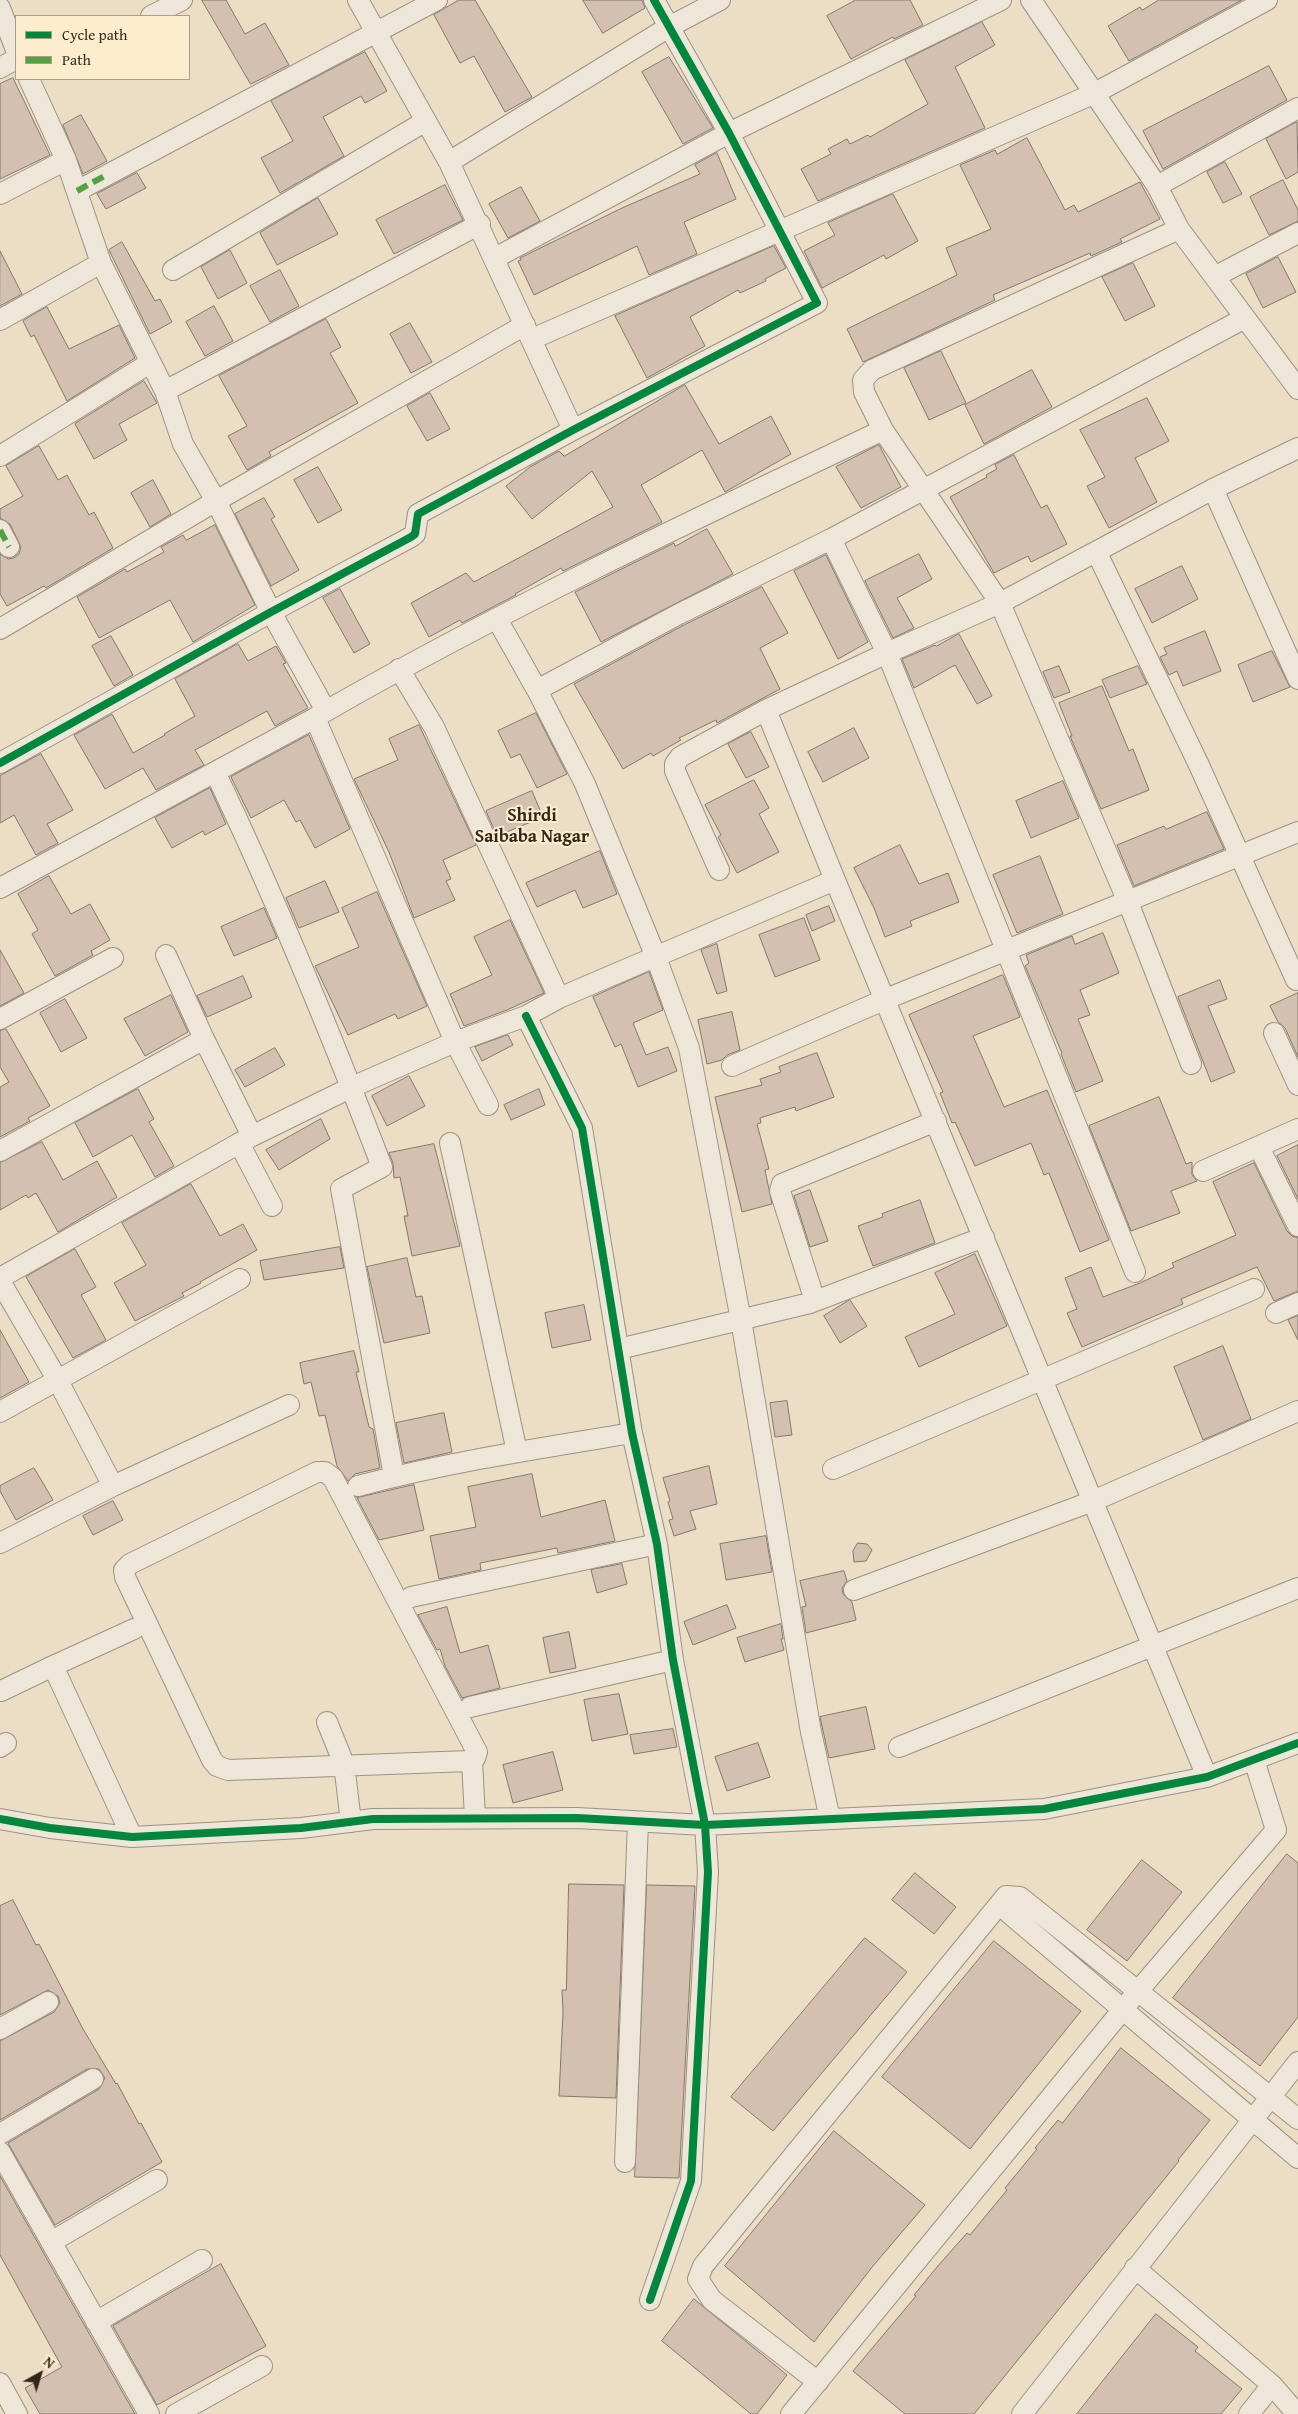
<!DOCTYPE html>
<style>
body{margin:0}
#map{position:relative;width:1298px;height:2414px;overflow:hidden;background:#ecdec4;font-family:"Gentium Book Plus",serif}
canvas{display:block}
.legend{position:absolute;left:15px;top:15px;width:175px;height:65px;box-sizing:border-box;background:#fdedce;border:1px solid #ac9e86;margin:0;padding:6px 9px;list-style:none;font-size:15px;color:#32271b}
.legend li{display:flex;align-items:center;gap:10px;height:25px}
.legend b{width:25px;border:1px solid #ac9e86}
.north{position:absolute;left:15px;top:2349px;width:50px;height:50px;-webkit-text-stroke:4px #fdedce;paint-order:stroke;rotate:39deg;font-size:14px;font-weight:700;line-height:20px;text-align:center;color:#32271b}
.north::after{content:'';display:block;margin:auto;width:18px;height:22px;background:#32271b;clip-path:polygon(50% 0,100% 100%,50% 72%,0 100%)}
</style>
<div id="map">
<canvas width="1298" height="2414"></canvas>
<ul class="legend">
<li><b style="height:6px;background:#00873e"></b>Cycle path</li>
<li><b style="height:6px;background:#52a340"></b>Path</li>
</ul>
<div class="north">N</div>
</div>
<script>
const ctx = document.querySelector('canvas').getContext('2d');
ctx.lineJoin = 'round';
function paint(path, color) { ctx.fillStyle = color; ctx.fill(path, 'evenodd'); }
function strokePath(path, color, width, dash) { ctx.strokeStyle = color; ctx.lineWidth = width; ctx.lineCap = dash ? 'butt' : 'round'; ctx.setLineDash(dash || []); ctx.stroke(path); }
function write(font, color, halo, rows, align = 'center') {
  ctx.font = font + ' "Gentium Book Plus",serif'; ctx.lineWidth = 4; ctx.setLineDash([]); ctx.textBaseline = 'middle'; ctx.strokeStyle = halo; ctx.fillStyle = color; for (const [text, x, y, turn = 0] of rows) {
    ctx.save(); ctx.translate(x, y); ctx.rotate((+turn || 0) * Math.PI / 180); ctx.textAlign = isNaN(turn) ? turn : align; if (halo) ctx.strokeText(text, 0, 0); ctx.fillText(text, 0, 0); ctx.restore();
  }
}
const building = new Path2D(`
 M202 0H226L245 34 265 23 289 65 251 84Z
 M459 0H475L532 97 505 112 474 56 460 63 434 15Z
 M583 0H642L645 8 603 33Z
 M856 0H910L923 25 894 39 893 37 851 59 827 16Z
 M1159 0H1242L1129 61 1108 26 1140 7 1142 10Z
 M982 22 995 45 955 67 985 128 818 201 801 169 831 154 828 149 847 139 850 144 868 135 870 137 928 104 905 60Z
 M365 52 387 91 365 103 361 96 323 117 344 156 280 193 261 158 293 141 271 101Z
 M669 57 713 128 683 144 642 72Z
 M1269 66 1287 100 1163 169 1143 131Z
 M13 78 50 155 0 179V84Z
 M81 115 107 161 83 174 63 125Z
 M1297 122 1298 172 1286 179 1266 139Z
 M1027 138 1065 210 1074 205 1078 212 1140 182 1160 219 1120 239 1122 242 1091 256 1090 253 993 295 995 300 863 362 847 329 957 275 946 248 991 229 960 165 995 150 997 154Z
 M717 153 736 199 684 222 697 254 649 275 637 246 534 295 518 261 521 260 520 258 622 208 700 174 695 165Z
 M1225 162 1242 194 1223 203 1207 172Z
 M137 173 146 188 106 209 97 194Z
 M1283 180 1298 210V221L1269 235 1250 197Z
 M445 185 463 220 394 254 376 220Z
 M521 187 540 221 508 238 489 204Z
 M893 194 918 241 886 259 884 255 822 288 804 251 835 235 828 223Z
 M318 198 338 234 277 265 260 233Z
 M122 242 155 301 160 299 172 322 150 334 109 250Z
 M774 246 786 268 765 279 766 281 740 293 738 290 690 317 705 346 647 378 615 316Z
 M230 250 247 283 218 299 201 267Z
 M0 251 22 294 0 306Z
 M1278 257 1296 292 1263 308 1246 274Z
 M1133 263 1155 306 1125 321 1102 277Z
 M280 270 299 306 270 322 250 286Z
 M214 306 233 341 205 356 186 322Z
 M47 307 69 349 119 325 135 358 67 401 34 335 31 337 23 321Z
 M326 319 341 347 330 353 358 403 269 452 271 456 247 470 228 436 247 426 219 376Z
 M410 323 432 362 411 373 390 334Z
 M941 351 966 403 929 420 904 368Z
 M1032 370 1052 407 984 444 965 405Z
 M144 381 157 403 119 424 127 440 94 459 75 424Z
 M685 385 719 444 771 416 791 454 725 492 702 450 641 485 662 522 563 571 561 568 515 594 516 595 462 623 460 620 429 637 411 603 466 573 474 582 613 507 592 471 532 519 506 486 530 467 559 451 564 456Z
 M430 393 450 429 427 441 407 406Z
 M1147 398 1169 441 1135 458 1157 502 1109 528 1087 486 1105 477 1080 430Z
 M879 445 901 487 861 508 836 467Z
 M39 446 58 480 67 475 89 515 94 512 113 548 46 588 44 586 7 606 0 594V554L8 559 14 558 19 554 21 547 10 524 0 518V509L23 496 6 466Z
 M1014 455 1041 508 1047 505 1067 544 1031 562 1028 556 994 573 950 497 987 477 986 475 997 469 995 465Z
 M318 467 342 510 318 523 294 480Z
 M153 480 171 514 150 527 131 493Z
 M264 498 275 517 271 519 299 570 271 586 235 514Z
 M215 525 255 605 193 642 170 600 99 638 77 597 125 569 127 572 164 552 161 547 183 535 186 540Z
 M707 529 733 574 601 642 575 592 674 543 675 546Z
 M919 554 932 579 897 598 914 628 893 638 865 581Z
 M826 555 868 642 838 659 794 571Z
 M1182 566 1198 599 1152 623 1135 589Z
 M762 587 788 633 760 648 780 689 717 723 716 720 679 738 681 740 653 756 651 753 623 769 574 684 684 625Z
 M340 589 370 644 354 653 323 598Z
 M1205 631 1221 671 1183 686 1177 671 1169 675 1160 657 1167 654 1164 648Z
 M959 634 992 696 977 704 955 665 914 688 902 659 935 645 936 646Z
 M111 636 133 675 114 686 92 646Z
 M238 644 248 661 276 646 286 663 283 664 308 708 275 726 267 711 195 750 204 765 156 790 143 768 105 789 74 735 112 714 133 753 165 735 164 734 195 716 175 679Z
 M1272 651 1290 687 1253 702 1238 665Z
 M1059 666 1070 692 1054 698 1043 672Z
 M1138 666 1147 684 1110 698 1102 680Z
 M1102 686 1129 751 1133 749 1149 790 1101 809 1070 736H1072L1059 703Z
 M536 713 567 774 537 788 520 754 511 758 498 731Z
 M419 725 476 845 443 860 451 879 446 881 455 900 414 918 389 852 354 779 398 760 389 739Z
 M854 728 869 758 823 782 808 752Z
 M751 732 769 767 746 778 728 744Z
 M309 735 350 829 315 848 300 820 296 822 284 800 251 818 231 777Z
 M41 754 73 810 47 824 58 843 36 855 14 815 0 823V776Z
 M754 780 769 808 759 814 779 852 737 873 718 837 721 835 705 805Z
 M1063 781 1079 818 1031 838 1016 801Z
 M210 788 226 824 205 835 203 831 172 848 155 818Z
 M532 791 543 817 497 836 486 811Z
 M1207 812 1224 849 1134 886 1117 845 1164 826 1166 829Z
 M900 845 919 884 948 873 959 902 910 921 912 926 885 937 874 908 854 868Z
 M600 851 617 894 583 908 575 890 537 907 526 883Z
 M1040 856 1063 914 1017 933 993 875Z
 M49 876 71 914 90 904 110 940 91 951 93 955 55 976 32 934 38 930 18 894Z
 M325 881 339 912 299 928 286 898Z
 M377 892 427 1006 398 1019 395 1014 348 1035 315 966 359 947 342 908Z
 M829 906 835 921 812 931 806 915Z
 M264 908 277 938 234 956 221 927Z
 M804 918 820 960 775 977 759 935Z
 M510 920 544 993 507 1010 464 1026 450 994 492 975 474 937Z
 M1103 933 1119 973 1080 990 1090 1015 1078 1019 1103 1081 1076 1092 1061 1054 1062 1053 1025 966 1029 963 1026 955 1072 936 1075 944Z
 M717 944 727 991 717 994 701 950Z
 M0 950 24 993 0 1006Z
 M649 972 663 1010 633 1023 646 1055 668 1047 677 1071 638 1087 621 1044 615 1047 593 997Z
 M1003 975 1020 1017 973 1036 1004 1107 1047 1090 1109 1240 1080 1252 1049 1173 1044 1175 1031 1143 975 1166 955 1122 952 1123 940 1093 943 1092 909 1015Z
 M243 976 252 997 207 1017 197 996Z
 M1220 980 1227 999 1208 1006 1235 1072 1211 1082 1178 997Z
 M1298 993V1057L1285 1028 1278 1022 1270 1006Z
 M171 995 188 1032 145 1056 124 1019Z
 M65 999 87 1038 61 1052 40 1013Z
 M732 1012 740 1050 727 1055 722 1060 707 1064 698 1020Z
 M6 1029 50 1106 28 1118 30 1121 0 1137V1087L9 1082 0 1067V1031Z
 M508 1035 513 1045 482 1061 475 1047Z
 M275 1048 285 1065 245 1087 235 1070Z
 M817 1053 834 1097 796 1111 795 1107 760 1118 761 1123 757 1124 769 1169 765 1170 772 1204 742 1212 715 1097 762 1085 760 1079 781 1072 779 1067Z
 M409 1076 425 1106 387 1126 372 1096Z
 M138 1089 154 1119 149 1122 174 1166 155 1177 132 1135 93 1157 75 1123Z
 M539 1089 545 1105 511 1120 504 1105Z
 M1159 1097 1186 1164 1192 1162V1175L1197 1181 1171 1191 1180 1213 1131 1231 1089 1126Z
 M321 1119 330 1139 279 1170 266 1150Z
 M42 1142 63 1180 97 1161 117 1197 58 1232 36 1193 28 1198 26 1195 0 1210V1163Z
 M434 1144 460 1246 412 1256 404 1216H408L400 1177 394 1178 393 1163 389 1153Z
 M1298 1145V1199L1277 1156Z
 M1254 1163 1287 1231 1292 1236 1298 1238V1291L1274 1301 1257 1267 1181 1299 1183 1304 1082 1347 1067 1313 1077 1309 1065 1278 1091 1267 1103 1297 1140 1283 1174 1267 1172 1263 1236 1235 1213 1182Z
 M191 1184 220 1236 243 1224 257 1250 200 1282 201 1283 182 1293 184 1296 135 1321 114 1283 146 1265 122 1223Z
 M810 1190 828 1241 810 1247 794 1196Z
 M920 1200 935 1243 873 1266 858 1226 883 1217 882 1214Z
 M340 1247 344 1268 264 1280 260 1261Z
 M75 1249 96 1287 81 1295 106 1340 73 1358 26 1277Z
 M975 1254 1007 1326 919 1367 905 1337 955 1314 935 1273Z
 M407 1258 416 1297 422 1296 430 1333 384 1343 367 1267Z
 M850 1300 867 1326 840 1343 824 1316Z
 M584 1305 591 1340 552 1348 545 1313Z
 M1298 1316V1340L1288 1320Z
 M0 1330 29 1382 0 1398Z
 M1223 1346 1251 1419 1203 1440 1174 1367Z
 M354 1351 359 1372H356L369 1427 373 1429 380 1468 355 1474 348 1481 337 1466 325 1415 319 1416 311 1382 304 1384 300 1363Z
 M787 1401 792 1435 775 1437 770 1403Z
 M444 1413 452 1452 404 1463 396 1423Z
 M709 1466 717 1504 690 1511 696 1529 674 1536 669 1520 673 1519 668 1502 670 1501 663 1478Z
 M34 1468 53 1500 16 1520 0 1491V1486Z
 M532 1474 541 1517 605 1500 615 1541 558 1553 557 1548 480 1563 481 1570 439 1579 430 1536 476 1527 468 1487Z
 M414 1485 424 1530 379 1540 357 1498Z
 M113 1501 123 1520 93 1535 83 1516Z
 M766 1536 772 1572 726 1580 720 1544Z
 M858 1543 867 1544 872 1550 866 1561 854 1562 853 1551Z
 M622 1564 627 1584 597 1593 591 1570Z
 M844 1571 847 1581 842 1588 843 1594 852 1602 856 1620 806 1633 802 1607 806 1606 800 1581Z
 M727 1605 736 1628 693 1645 684 1622Z
 M447 1607 460 1653 488 1645 500 1688 462 1698 445 1666 440 1649 437 1650 418 1615Z
 M781 1624 783 1639H781L784 1650 745 1662 737 1638Z
 M569 1632 576 1668 550 1673 543 1638Z
 M619 1694 628 1734 592 1741 584 1700Z
 M866 1707 875 1749 829 1758 820 1717Z
 M673 1729 677 1747 634 1754 630 1735Z
 M758 1743 770 1777 727 1791 715 1757Z
 M553 1752 563 1790 513 1803 503 1765Z
 M1287 1854 1298 1863V2017L1260 2066 1173 1998Z
 M1142 1860 1182 1892 1127 1961 1087 1930Z
 M915 1873 956 1907 934 1934 892 1900Z
 M569 1884 624 1885 616 2098 559 2096 563 2012 562 1990H566Z
 M647 1885 695 1886 679 2178 635 2177Z
 M13 1900 36 1945 39 1944 83 2029 116 2084 117 2083 139 2124 141 2123 162 2162 55 2225 8 2143 99 2089 105 2078 99 2069H87L0 2120V2041L54 2012 60 2003 58 1996 48 1990 0 2015V1906Z
 M865 1938 907 1972 773 2131 731 2097Z
 M994 1941 1081 2011 970 2149 882 2077Z
 M1121 2048 1210 2120 1178 2160 1179 2161 974 2414H905L853 2371 916 2296 914 2295 937 2267 967 2233 970 2235 1007 2190 1005 2188 1037 2149 1035 2148 1058 2120 1062 2123Z
 M834 2131 925 2205 873 2266 814 2342 725 2266Z
 M0 2176 86 2328 135 2414H40L25 2388 62 2367 0 2255Z
 M221 2264 266 2346 157 2405 113 2326Z
 M694 2299 787 2375 757 2414H751L662 2341Z
 M1156 2314 1198 2347 1195 2351 1242 2389 1221 2414H1077Z`);
paint(building, '#d3c0b1');
strokePath(building, '#82796b', 1);
const minor = new Path2D(`
 M358 0 449 162 573 430
 M1031 0 1157 186 1179 229 1298 389
 M0 8 16 50
 M151 16 182 0
 M0 68 16 59
 M29 79 66 160 101 263 165 391 183 444 216 501 271 612 326 711 315 718 455 1042 488 1105
 M449 162 669 27 720 0
 M1157 186 1298 108
 M77 191 437 0
 M0 194 66 160
 M1179 229 872 370 863 380 864 392 883 430 1000 603 1128 902 1191 1064
 M495 258 729 133 1001 0
 M173 270 426 121
 M1216 276 1298 233
 M0 320 101 263
 M532 339 1093 94 1267 0
 M165 391 480 224
 M0 456 150 363
 M1213 489 1298 679
 M0 530 9 547
 M831 539 887 653 1135 1272
 M1097 553 1198 763 1296 980
 M497 619 537 690 585 784 656 957 689 1048 741 1320 811 1732 830 1819
 M0 629 216 501 525 325
 M399 669 434 727 559 998
 M537 690 679 614 831 539 1245 318
 M766 710 835 880 1207 1777
 M326 711C506 608 695 519 883 430
 M0 763 271 612 411 537 415 534 418 514 573 430 817 303 729 133 654 0
 M215 772C277 901 331 1034 382 1167L341 1189 394 1476
 M719 870 675 771V764L680 757 766 710 887 653 1000 603 1213 489 1298 448
 M0 888 315 718
 M166 955 204 1039 252 1136
 M526 1016 582 1128 632 1433 657 1544 673 1660 705 1825 708 1872 691 2181 650 2300
 M0 1019 113 958
 M1274 1033 1298 1085
 M732 1066 886 999 1298 832
 M239 1143 272 1206
 M450 1143 517 1452
 M1259 1147 1298 1226
 M0 1151 204 1039
 M1203 1171 1298 1129
 M0 1278 252 1136 352 1087 455 1042 526 1016 559 998 835 880
 M0 1281 57 1379 113 1486
 M815 1301 780 1191 782 1184 936 1121
 M1276 1313 1298 1303
 M619 1349 810 1303 984 1237
 M0 1412 240 1279
 M833 1469 1254 1289
 M317 1472H325L333 1478 477 1752 475 1758 469 1761 228 1770 217 1766 212 1760 125 1577 124 1570 130 1564Z
 M358 1486C448 1462 541 1448 632 1433
 M0 1543 113 1486 289 1405
 M854 1590 1093 1501 1298 1411
 M411 1597 657 1544
 M1 1691 53 1666
 M470 1707 673 1660
 M327 1722 344 1764 351 1822
 M0 1747 6 1743
 M899 1747 1298 1588
 M472 1760 475 1818
 M0 1819 50 1828 132 1837 301 1828 373 1819 577 1818 705 1825 1044 1809 1207 1777 1298 1743
 M132 1837 53 1666 134 1629
 M0 2029 48 2002
 M1298 2119 1020 1897 1006 1896 1009 1913 1298 2158
 M0 2134 93 2079
 M0 2152 149 2414
 M625 2162 638 1822
 M51 2242 157 2180
 M1135 2268 1272 2385 1249 2414
 M96 2322 202 2260
 M818 2382 712 2300 698 2279 703 2266 1006 1896
 M0 2383 17 2414
 M1272 2385 1297 2414
 M176 2414 262 2366
 M791 2414 1138 1991 1276 1830 1254 1760
 M1022 2414 1298 2062`);
strokePath(minor, '#9b9282', 22);
strokePath(minor, '#eee6d9', 20);
strokePath(new Path2D(`
 M77 191 108 174
 M0 530 9 547`), '#52a340', 6, [12, 6]);
strokePath(new Path2D(`
 M0 763 271 612 411 537 415 534 418 514 573 430 817 303 729 133 654 0
 M526 1016 582 1128 632 1433 657 1544 673 1660 705 1825 708 1872 691 2181 650 2300
 M0 1819 50 1828 132 1837 301 1828 373 1819 577 1818 705 1825 1044 1809 1207 1777 1298 1743`), '#00873e', 8);
write('bold 18px', '#32271b', '#fdedce', [
 ["Shirdi",532,816],
 ["Saibaba Nagar",532,837]
]);
</script>
